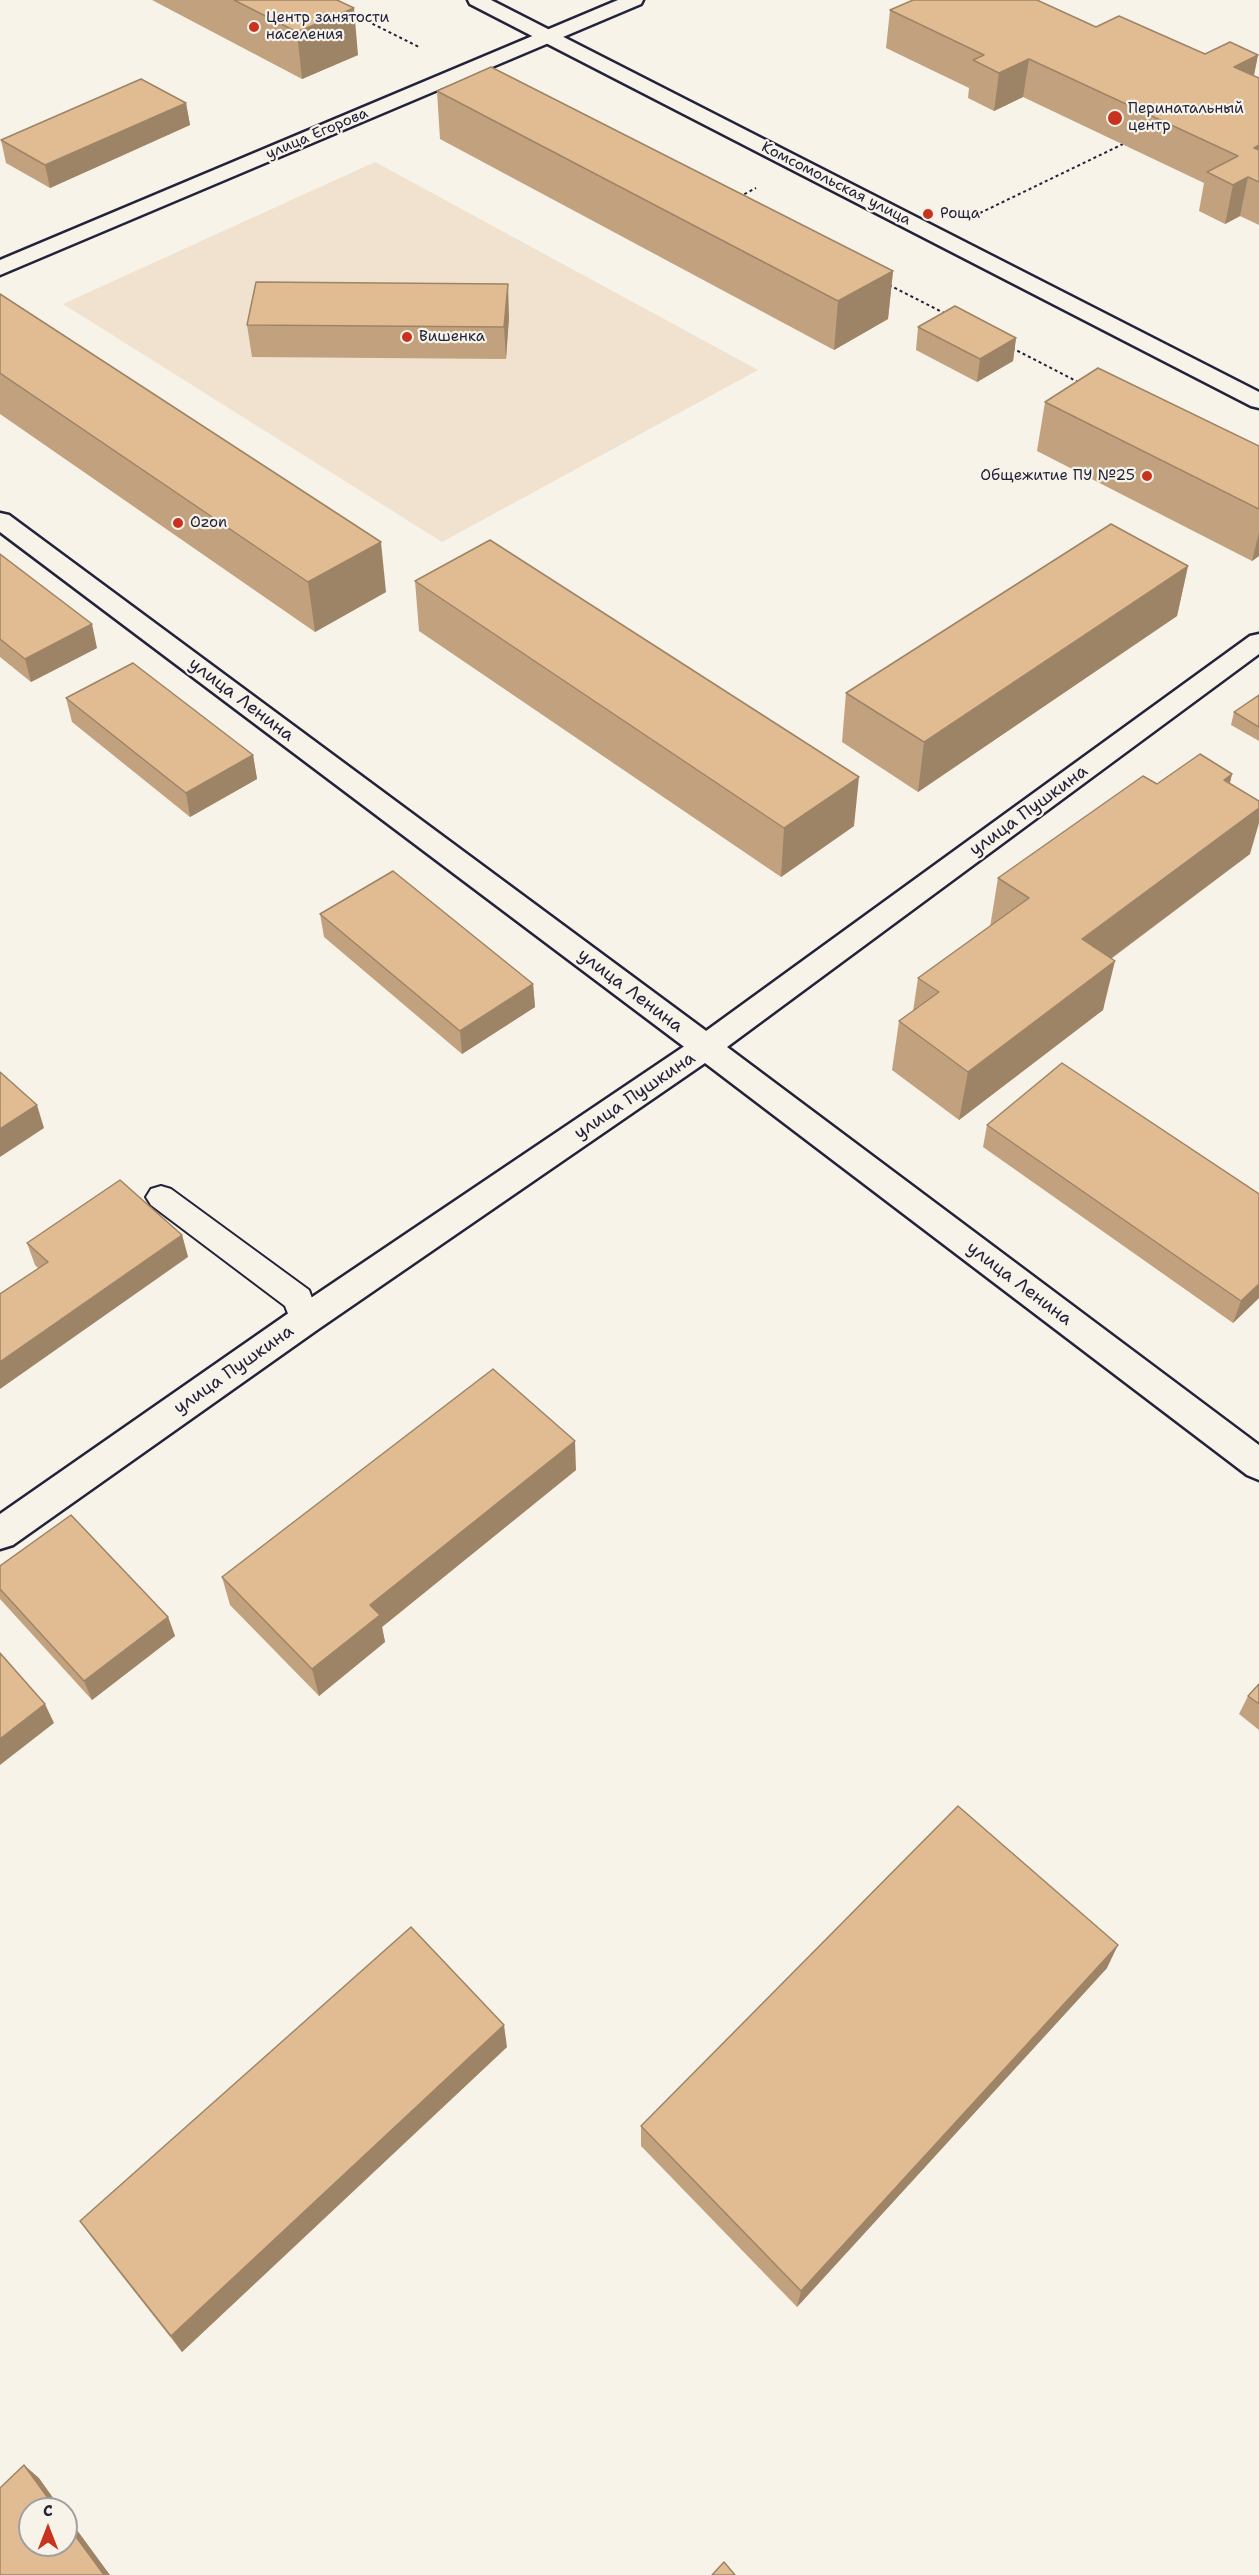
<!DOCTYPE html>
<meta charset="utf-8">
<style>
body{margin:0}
#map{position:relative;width:1259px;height:2575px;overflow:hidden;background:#f7f3e8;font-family:"Shantell Sans",sans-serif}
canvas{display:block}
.north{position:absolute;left:18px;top:2497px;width:60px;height:60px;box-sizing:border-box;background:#f7f3e8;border:2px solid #a29fa3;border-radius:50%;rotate:0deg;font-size:16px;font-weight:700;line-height:24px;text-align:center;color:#22223b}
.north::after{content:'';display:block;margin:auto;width:21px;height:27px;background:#c8321e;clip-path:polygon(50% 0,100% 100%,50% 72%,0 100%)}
</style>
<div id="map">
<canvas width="1259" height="2575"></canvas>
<div class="north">С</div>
</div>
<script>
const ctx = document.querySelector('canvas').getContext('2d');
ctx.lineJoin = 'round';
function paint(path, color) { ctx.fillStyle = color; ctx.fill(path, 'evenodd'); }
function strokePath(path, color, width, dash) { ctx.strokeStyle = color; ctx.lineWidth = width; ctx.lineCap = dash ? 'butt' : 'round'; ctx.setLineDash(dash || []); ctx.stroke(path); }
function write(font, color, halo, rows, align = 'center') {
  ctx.font = font + ' "Shantell Sans",sans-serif'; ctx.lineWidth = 4.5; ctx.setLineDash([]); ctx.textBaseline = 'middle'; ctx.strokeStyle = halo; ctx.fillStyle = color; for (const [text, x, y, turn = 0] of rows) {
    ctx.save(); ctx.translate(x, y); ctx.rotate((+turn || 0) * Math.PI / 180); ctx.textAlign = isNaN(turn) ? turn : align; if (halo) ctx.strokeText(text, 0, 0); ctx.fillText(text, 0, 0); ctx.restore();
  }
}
paint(new Path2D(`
 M375 162 758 370 442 542 63 304Z`), '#f0e2ce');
const service = new Path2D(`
 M161 1186 171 1189 309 1290 320 1320 316 1329 305 1332 294 1329 285 1306 151 1205 146 1197 151 1189Z`);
const minor = new Path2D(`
 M618 0H643L641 4 0 275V260Z
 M0 513 9 515 717 1039 721 1047 717 1055 706 1058 695 1055 0 532Z`);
const tertiary = new Path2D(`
 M1259 634V654L727 1047 1259 1445V1480L1247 1475 705 1063 317 1330 13 1545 0 1549V1514L293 1310 695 1039 1250 636Z`);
const secondary = new Path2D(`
 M468 0H491L1259 392V408L1251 406 470 4Z`);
strokePath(service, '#22223b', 4);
strokePath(minor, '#22223b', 5);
strokePath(tertiary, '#22223b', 5);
strokePath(secondary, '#22223b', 5);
strokePath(new Path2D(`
 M351 13 419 47
 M739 197 756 188
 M980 213 1123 144
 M889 285 946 314
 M1012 348 1080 383`), '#22223b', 2, [3, 3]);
paint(service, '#f7f3e8');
paint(minor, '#f7f3e8');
paint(tertiary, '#f7f3e8');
paint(secondary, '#f7f3e8');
paint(new Path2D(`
 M152 0H337L358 55 302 79Z
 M890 10 1096 27 1205 54 1258 55 1254 76 1259 78V225L1240 216 1225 224 1199 211 1204 183 1023 97 994 111 968 98 969 88 886 48Z
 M437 91 893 271 888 319 834 350 440 139Z
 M186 103 190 125 50 188 6 163 1 140Z
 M0 294 386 592 315 632 0 414Z
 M509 317 506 359 252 357 247 325Z
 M918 327 1016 338 1013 361 977 382 916 350Z
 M1045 402 1259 446V556L1252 561 1037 451Z
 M0 554 97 648 31 682 0 657Z
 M1188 566 1177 616 918 792 842 742 846 693Z
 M415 581 854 826 781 877 419 631Z
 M1259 695V741L1231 725 1234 712Z
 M66 698 253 755 257 779 190 817 72 722Z
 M1232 774 1230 783 1250 854 1111 959 1103 1010 959 1120 892 1070 899 1021 913 1011 918 978 990 927 998 878 1157 784Z
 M320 914 533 984 535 1007 462 1054 324 937Z
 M987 1125 1259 1194V1298L1233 1323 983 1147Z
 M182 1235 188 1257 38 1268 35 1265 27 1243Z
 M576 1470 382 1627 385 1642 319 1696 230 1605 222 1577Z
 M0 1566 168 1617 175 1636 92 1700 0 1599Z
 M1259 1684V1730L1239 1714 1248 1696Z
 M1107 1968 797 2307 641 2146V2126Z
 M507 2047 182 2352 93 2239 80 2221Z`), '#c2a27e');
paint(new Path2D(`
 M354 8 358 55 302 79 297 32Z
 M1258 55 1250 93 1234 67Z
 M1029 59 1023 97 994 111 999 73Z
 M186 103 190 125 50 188 45 165Z
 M1259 145V179L1248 177 1240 216 1225 224 1233 185 1254 148Z
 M893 271 888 319 834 350 838 301Z
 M508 284 509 317 506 359 504 327Z
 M1016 338 1013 361 977 382 980 359Z
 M1259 532V556L1252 561Z
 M381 542 386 592 315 632 308 582Z
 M1188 566 1177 616 918 792 924 742Z
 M92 624 97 648 31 682 25 659Z
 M253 755 257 779 190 817 186 793Z
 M1232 774 1219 823 1224 780Z
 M859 777 854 826 781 877 784 828Z
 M1259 808V823L1250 854 1071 988 1082 939Z
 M1115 961 1103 1010 959 1120 968 1072Z
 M533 984 535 1007 462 1054 460 1031Z
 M37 1105 44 1128 0 1157V1129Z
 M182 1235 188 1257 0 1389V1362Z
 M1259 1284V1298L1233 1323 1241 1301Z
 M575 1441 576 1470 382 1627 385 1642 319 1696 312 1669 370 1605Z
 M168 1617 175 1636 92 1700 84 1681Z
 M45 1704 54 1723 0 1765V1739Z
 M1118 1945 1107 1968 797 2307 801 2291Z
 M504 2025 507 2047 182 2352 171 2336Z
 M24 2465 39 2478 61 2509H56Z
 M66 2515 110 2575H104L66 2523Z`), '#9e8466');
const building = new Path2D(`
 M234 0H337L354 8 297 32Z
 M913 0H1037L1096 27 1119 16 1205 54 1230 42 1258 55 1234 67 1259 78V145L1254 148 1259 150V182L1248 177 1233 185 1207 172 1238 156 1029 59 999 73 973 60 984 55 890 10Z
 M491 67 893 271 838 301 437 91Z
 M141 79 186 103 45 165 1 140Z
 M256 282 508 284 504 327 247 325Z
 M0 294 381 542 308 582 0 373Z
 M955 306 1016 338 980 359 918 327Z
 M1098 368 1259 446V509L1045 402Z
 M1111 524 1188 566 924 742 846 693Z
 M490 540 859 777 784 828 415 581Z
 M0 554 92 624 25 659 0 639Z
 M133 663 253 755 186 793 66 698Z
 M1259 695V727L1234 712Z
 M1200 754 1232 774 1224 780 1259 801V808L1082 939 1115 961 968 1072 899 1021 939 992 918 978 1029 898 998 878 1143 776 1157 784Z
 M393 871 533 984 460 1031 320 914Z
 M1062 1063 1259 1194V1284L1241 1301 987 1125Z
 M0 1072 37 1105 0 1129Z
 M120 1180 182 1235 0 1362V1294L48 1262 27 1243Z
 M493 1369 575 1441 370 1605 380 1615 312 1669 222 1577Z
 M71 1515 168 1617 84 1681 0 1589V1566Z
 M0 1653 45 1704 0 1739Z
 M1259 1684V1704L1248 1696Z
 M958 1806 1118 1945 801 2291 641 2126Z
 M411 1927 504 2025 171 2336 80 2221Z
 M24 2465 56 2509H30V2545H66V2523L104 2575H0V2488Z
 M724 2562 735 2575H712Z`);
paint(building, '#e1bc92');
strokePath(building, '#9e8466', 1.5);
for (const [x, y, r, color] of [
 [254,27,6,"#c8321e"],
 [1115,118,8,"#c8321e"],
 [928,214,6,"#c8321e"],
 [407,337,6,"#c8321e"],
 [1147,476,6,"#c8321e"],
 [178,523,6,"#c8321e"]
]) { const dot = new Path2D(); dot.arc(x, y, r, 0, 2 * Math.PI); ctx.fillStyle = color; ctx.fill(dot); strokePath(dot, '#f7f3e8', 2); }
write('15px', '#22223b', '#f7f3e8', [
 ["Центр занятости",266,18],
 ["населения",266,35],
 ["Перинатальный",1128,109],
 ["центр",1128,126],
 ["Роща",940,214],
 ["Вишенка",419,337],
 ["Общежитие ПУ №25",1135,476,"right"],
 ["Ozon",190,523]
], 'left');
write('15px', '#22223b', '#f7f3e8', [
 ["улица Егорова",317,134,-23],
 ["Комсомольская улица",836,184,27]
]);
write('18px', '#22223b', '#f7f3e8', [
 ["улица Ленина",241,700,37],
 ["улица Пушкина",1029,811,-36],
 ["улица Ленина",630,991,37],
 ["улица Пушкина",635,1096,-34],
 ["улица Ленина",1019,1284,37],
 ["улица Пушкина",234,1370,-35]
]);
</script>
